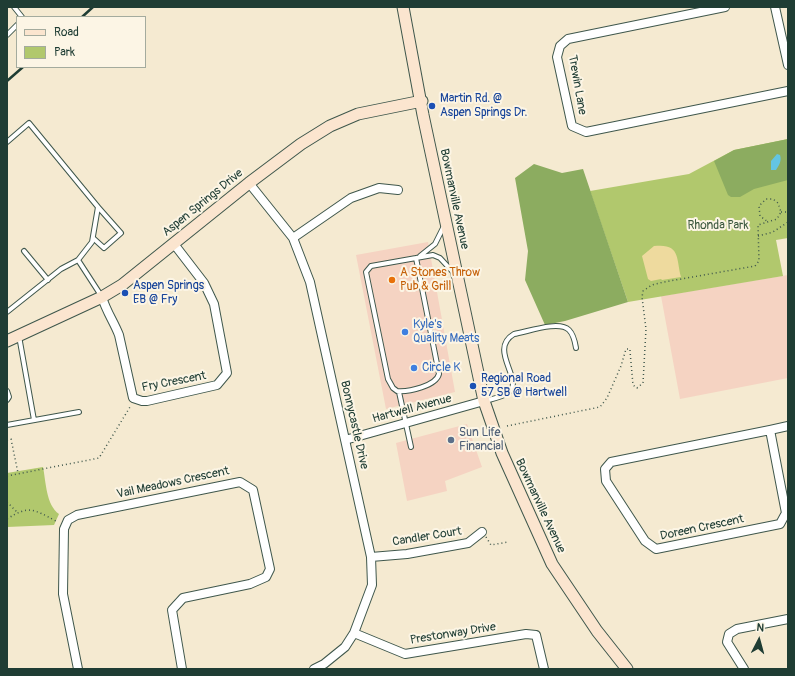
<!DOCTYPE html>
<style>
body{margin:0}
#map{position:relative;width:795px;height:676px;overflow:hidden;background:#f5ead1;font-family:Pangolin,sans-serif}
canvas{display:block}
.frame{position:absolute;inset:0;border:8px solid #1f3d34;pointer-events:none}
.legend{position:absolute;left:16px;top:16px;width:130px;height:52px;box-sizing:border-box;background:#fcf5e5;border:1px solid #a4ab9e;margin:0;padding:5px 7px;list-style:none;font-size:12px;color:#1f3d34}
.legend li{display:flex;align-items:center;gap:8px;height:20px}
.legend b{width:20px;border:1px solid #a4ab9e}
.north{position:absolute;left:739px;top:620px;width:40px;height:40px;-webkit-text-stroke:3px #fcf5e5;paint-order:stroke;rotate:6deg;font-size:11px;font-weight:700;line-height:16px;text-align:center;color:#1f3d34}
.north::after{content:'';display:block;margin:auto;width:14px;height:18px;background:#1f3d34;clip-path:polygon(50% 0,100% 100%,50% 72%,0 100%)}
</style>
<div id="map">
<canvas width="795" height="676"></canvas>
<div class="frame"></div>
<ul class="legend">
<li><b style="height:5px;background:#fbe5cf"></b>Road</li>
<li><b style="height:11px;background:#b1c86d"></b>Park</li>
</ul>
<div class="north">N</div>
</div>
<script>
const ctx = document.querySelector('canvas').getContext('2d');
ctx.lineJoin = 'round';
function paint(path, color) { ctx.fillStyle = color; ctx.fill(path, 'evenodd'); }
function strokePath(path, color, width, dash) { ctx.strokeStyle = color; ctx.lineWidth = width; ctx.lineCap = dash ? 'butt' : 'round'; ctx.setLineDash(dash || []); ctx.stroke(path); }
function write(font, color, halo, rows, align = 'center') {
  ctx.font = font + ' Pangolin,sans-serif'; ctx.lineWidth = 4; ctx.setLineDash([]); ctx.textBaseline = 'middle'; ctx.strokeStyle = halo; ctx.fillStyle = color; for (const [text, x, y, turn = 0] of rows) {
    ctx.save(); ctx.translate(x, y); ctx.rotate((+turn || 0) * Math.PI / 180); ctx.textAlign = isNaN(turn) ? turn : align; if (halo) ctx.strokeText(text, 0, 0); ctx.fillText(text, 0, 0); ctx.restore();
  }
}
paint(new Path2D(`
 M428 242 455 392 386 409 356 255Z
 M788 275V378L680 399 661 296Z
 M467 424 482 467 445 481 447 491 407 501 396 443Z`), '#f5d3c2');
paint(new Path2D(`
 M788 139V238L776 240 783 276 628 302 590 191 689 174 734 150Z
 M43 467C46 482 46 505 59 514L54 525 7 527V473Z`), '#b1c86d');
paint(new Path2D(`
 M788 139V180L754 189 740 197H731L728 195 714 161 734 150Z
 M534 164 562 173 583 169 628 302 565 321 545 325 525 280 528 251 515 178Z`), '#8cac60');
paint(new Path2D(`
 M654 246C681 243 676 259 681 277L662 280 661 279 651 281 648 279 642 256Z`), '#eeda9e');
paint(new Path2D(`
 M777 154 780 155C782 161 779 165 776 170H771V161Z`), '#63c5e2');
const lane = new Path2D(`
 M14 7 22 17
 M7 35 17 25
 M7 142 29 123 98 207 92 242 78 260 61 269 7 312
 M93 238 104 248 121 233 98 207
 M24 251 48 280
 M420 256 435 244 443 228
 M416 258 439 374C436 386 409 392 397 391L393 388 388 379 366 272 371 266 433 255 440 258 452 271
 M78 260 102 297
 M19 336 34 420
 M7 391 9 397 7 400
 M399 392 411 447
 M485 401C492 399 502 397 508 393 526 381 487 350 514 334 527 332 559 320 569 330 574 335 575 342 576 348
 M7 425 79 412`);
const street = new Path2D(`
 M725 7 568 39 560 46 557 57 572 126 586 132 788 91
 M775 7 788 65
 M249 183 293 238 310 282 371 557 372 585 354 633 345 647 324 664 314 669
 M293 238 351 198 379 188 398 190
 M102 297C106 311 114 322 119 335L133 398 142 401H147L217 385 227 373 214 304 204 283 174 244
 M770 430 786 513 780 524 656 549 645 541 606 481 605 469 611 462 770 430 788 426
 M345 440 484 401
 M371 557 407 554 468 543 482 532
 M354 633 405 654 526 634 536 635 544 669
 M78 669 63 594 64 529 68 520 77 515 240 482 253 490 270 569 266 577 250 584 183 598 172 610 182 669
 M744 669 727 642 729 634 737 629 788 619`);
const secondary = new Path2D(`
 M403 7 423 115 484 401 502 453 552 564 597 631 627 669
 M7 341 102 297 122 285 249 183 301 144 330 126 358 114 422 101`);
strokePath(lane, '#3f574c', 6);
strokePath(street, '#3f574c', 10);
strokePath(secondary, '#3f574c', 13);
strokePath(new Path2D(`
 M781 212H788
 M758 236 773 232 788 222
 M507 426 600 407 607 398 621 366 626 349H630V351L633 385 637 388 643 383 646 329 642 297 643 291 652 285 664 282 755 266 759 261 758 225 777 219 781 212 778 203 773 199H766L759 206 760 216 768 222
 M7 440 11 439 18 473
 M7 476 99 458 130 407
 M7 502 17 512
 M7 519C29 505 33 509 56 521
 M486 537 491 545 508 542`), '#3f574c', 1.5, [1, 3]);
strokePath(lane, '#fff', 4);
strokePath(street, '#fff', 8);
strokePath(secondary, '#fbe5cf', 11);
strokePath(new Path2D(`
 M82 17 93 7
 M7 81 23 67`), '#1f3d34', 2.5);
for (const [x, y, r, color] of [
 [432,106,4,"#1a4fb4"],
 [392,280,4,"#e8710a"],
 [125,293,4,"#1a4fb4"],
 [405,332,4,"#3f7fe0"],
 [414,368,4,"#3f7fe0"],
 [473,386,4,"#1a4fb4"],
 [451,440,4,"#5c6f8a"]
]) { const dot = new Path2D(); dot.arc(x, y, r, 0, 2 * Math.PI); ctx.fillStyle = color; ctx.fill(dot); strokePath(dot, '#fcf5e5', 1.5); }
write('12px', '#1f3d34', '#fcf5e5', [
 ["Trewin Lane",577,85,80],
 ["Bowmanville Avenue",454,199,78],
 ["Aspen Springs Drive",203,203,-39],
 ["Fry Crescent",174,382,-11],
 ["Hartwell Avenue",412,409,-15],
 ["Bonnycastle Drive",354,425,77],
 ["Vail Meadows Crescent",173,483,-12],
 ["Bowmanville Avenue",540,506,65],
 ["Doreen Crescent",702,528,-12],
 ["Candler Court",427,537,-9],
 ["Prestonway Drive",453,634,-9]
]);
write('12px', '#164399', '#fcf5e5', [
 ["Martin Rd. @",440,99],
 ["Aspen Springs Dr.",440,113],
 ["Aspen Springs",133,286],
 ["EB @ Fry",133,300],
 ["Regional Road",481,379],
 ["57 SB @ Hartwell",481,393]
], 'left');
write('12px', '#3c593f', '#fcf5e5', [
 ["Rhonda Park",718,226]
]);
write('12px', '#c56008', '#fcf5e5', [
 ["A Stones Throw",400,273],
 ["Pub & Grill",400,287]
], 'left');
write('12px', '#366cbe', '#fcf5e5', [
 ["Kyle's",413,325],
 ["Quality Meats",413,339],
 ["Circle K",422,368]
], 'left');
write('12px', '#4e5e75', '#fcf5e5', [
 ["Sun Life",459,433],
 ["Financial",459,447]
], 'left');
</script>
